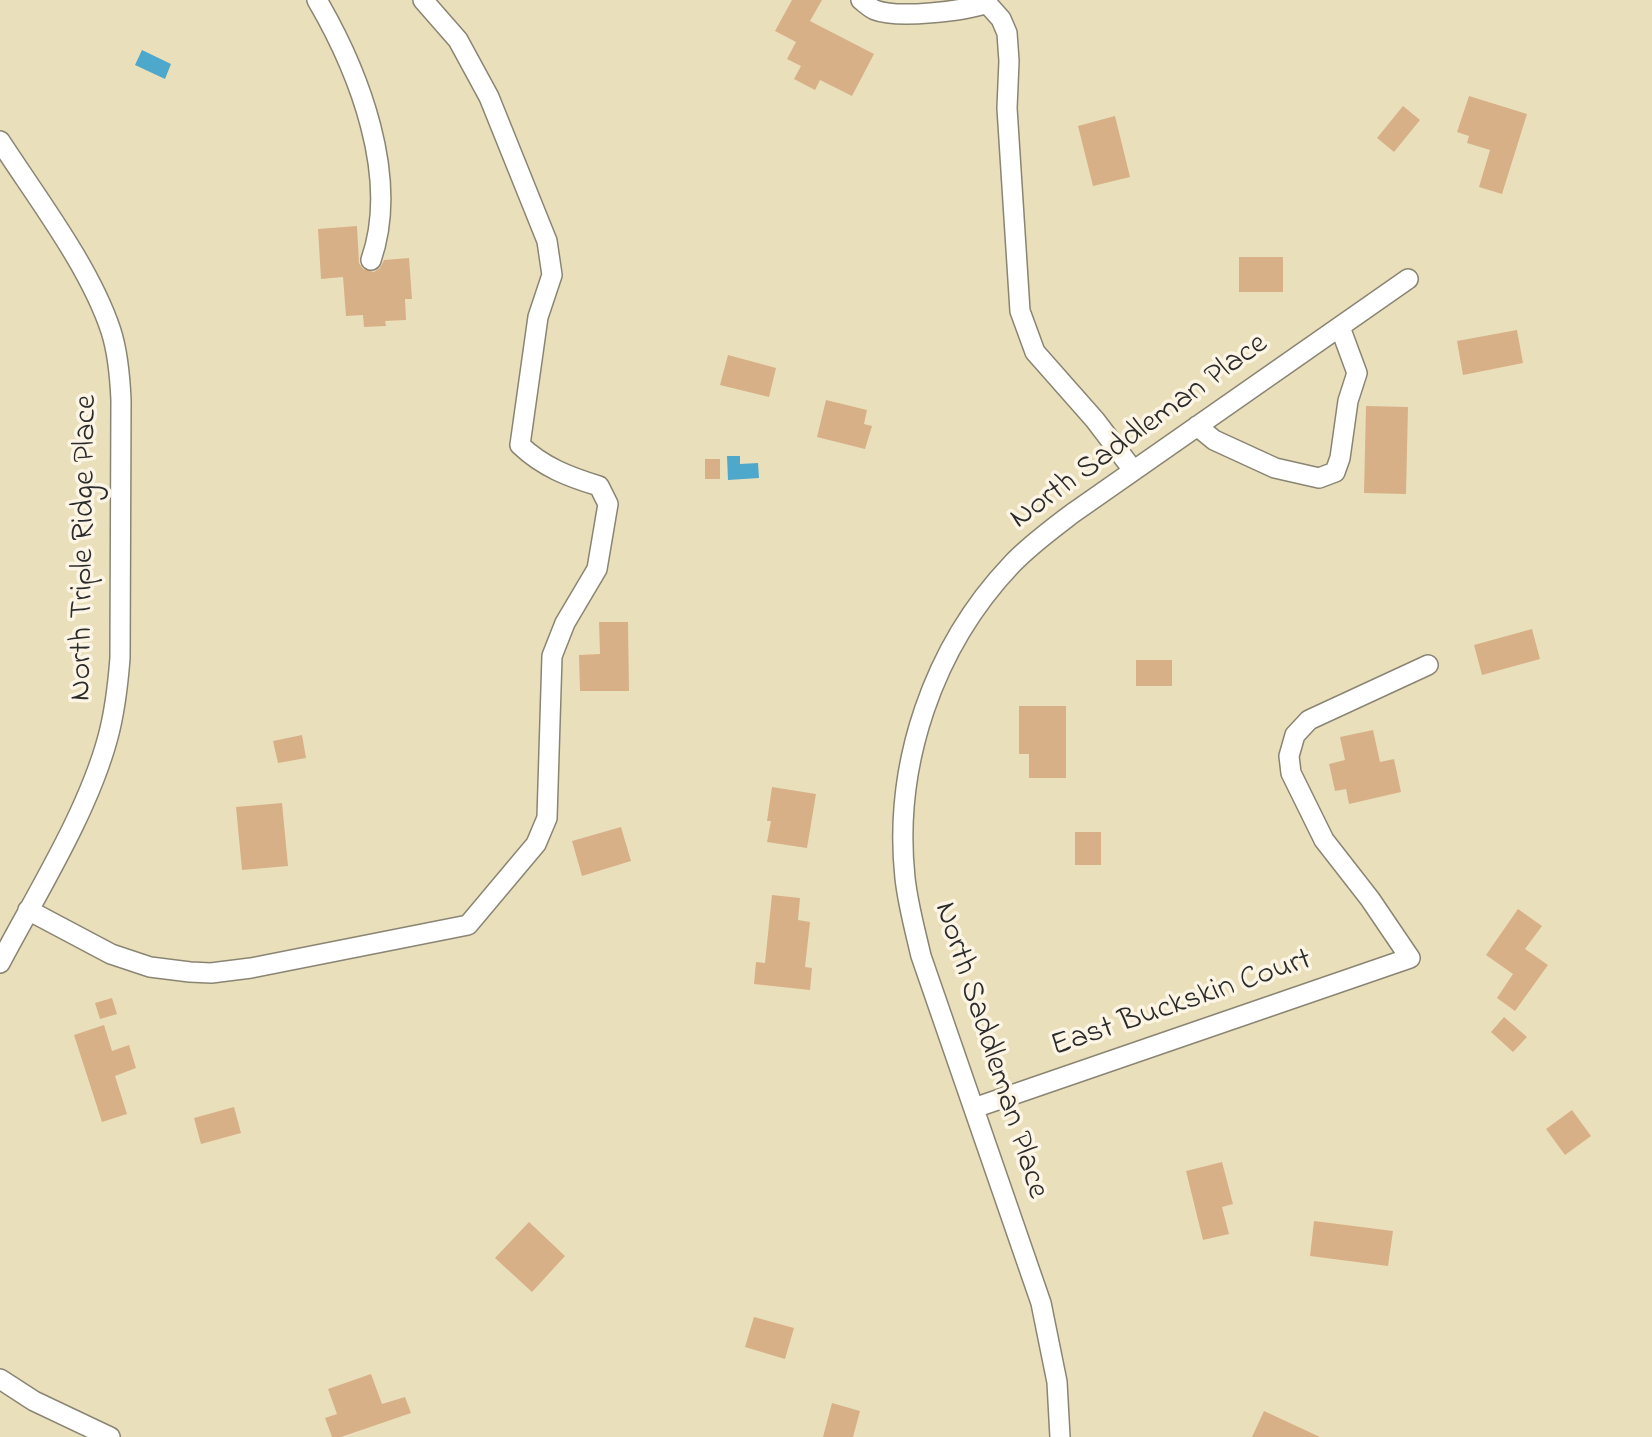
<!DOCTYPE html>
<style>
body{margin:0}
canvas{display:block;background:#eadfbb}
</style>
<canvas width="1652" height="1437"></canvas>
<script>
const ctx = document.querySelector('canvas').getContext('2d');
ctx.lineJoin = 'round';
function paint(path, color) { ctx.fillStyle = color; ctx.fill(path, 'evenodd'); }
function strokePath(path, color, width, dash) { ctx.strokeStyle = color; ctx.lineWidth = width; ctx.lineCap = dash ? 'butt' : 'round'; ctx.setLineDash(dash || []); ctx.stroke(path); }
function write(font, color, halo, rows, align = 'center') {
  ctx.font = font + ' "Indie Flower",sans-serif'; ctx.lineWidth = 7; ctx.setLineDash([]); ctx.textBaseline = 'middle'; ctx.strokeStyle = halo; ctx.fillStyle = color; for (const [text, x, y, turn = 0] of rows) {
    ctx.save(); ctx.translate(x, y); ctx.rotate((+turn || 0) * Math.PI / 180); ctx.textAlign = isNaN(turn) ? turn : align; if (halo) ctx.strokeText(text, 0, 0); ctx.fillText(text, 0, 0); ctx.restore();
  }
}
paint(new Path2D(`
 M142 50 171 64 165 79 135 65Z
 M727 456H740V464L758 463 759 478 728 480Z`), '#4ea8cc');
paint(new Path2D(`
 M792 0H822L810 21 874 54 852 96 820 80 815 90 794 79 801 66 787 59 796 42 775 31Z
 M1469 96 1527 114 1502 194 1479 187 1490 150 1467 143 1469 136 1457 132Z
 M1403 106 1420 120 1394 152 1377 138Z
 M1115 116 1130 177 1093 186 1078 126Z
 M357 226 359 263 363 269 374 272 380 268 384 260 409 258 412 299H405L406 320 385 321 386 326 364 327 363 315 346 316 343 277 321 279 318 229Z
 M1239 257H1283V292H1239Z
 M1517 330 1523 363 1463 375 1457 341Z
 M728 355 776 368 769 397 720 385Z
 M826 400 867 410 864 424 872 426 865 449 817 437Z
 M1366 406 1408 407 1406 494 1364 493Z
 M705 459H720V479H705Z
 M599 622H628L629 691H580L579 655 600 654Z
 M1532 629 1540 659 1482 675 1474 645Z
 M1136 660H1172V686H1136Z
 M1019 706H1066V778H1029V754H1019Z
 M1373 730 1380 762 1394 759 1401 792 1349 804 1346 789 1335 791 1329 764 1345 760 1340 737Z
 M302 735 306 758 278 763 273 741Z
 M772 787 816 794 807 848 767 842 771 821H767Z
 M282 803 288 866 242 870 236 807Z
 M621 827 631 861 582 876 572 841Z
 M1075 832H1101V865H1075Z
 M772 895 800 898 798 920 810 922 805 967 812 968 810 990 754 984 756 962 765 963Z
 M1518 909 1542 926 1525 949 1548 965 1515 1011 1497 998 1513 974 1486 955Z
 M112 998 117 1014 100 1019 95 1003Z
 M1504 1017 1527 1037 1513 1052 1491 1032Z
 M104 1025 112 1051 129 1045 136 1068 115 1076 127 1114 102 1122 74 1035Z
 M234 1107 241 1133 201 1144 194 1118Z
 M1572 1110 1591 1136 1565 1155 1546 1129Z
 M1222 1162 1233 1204 1222 1207 1229 1234 1203 1240 1186 1171Z
 M1314 1221 1393 1231 1388 1266 1310 1256Z
 M529 1222 565 1256 532 1292 495 1258Z
 M754 1317 794 1328 785 1359 745 1347Z
 M371 1374 382 1404 405 1397 411 1413 341 1437H332L325 1418 337 1414 328 1389Z
 M832 1403 860 1411 853 1437H823Z
 M1264 1411 1320 1437H1252Z`), '#d8b088');
const minor = new Path2D(`
 M317 0C359 72 400 177 371 260
 M861 0C865 3 870 8 875 10 898 19 964 11 988 3
 M984 0 1001 19 1007 33 1009 61 1007 108 1020 311 1035 352 1095 420 1133 470
 M0 141C37 198 90 267 111 331 118 353 120 377 121 400L120 658C118 684 115 711 108 737 88 812 37 893 0 963
 M1197 426 1214 440 1275 468 1319 478 1335 472 1340 458 1348 401 1357 373 1340 327
 M28 910 111 954 150 967 190 972 211 973 251 968 468 925 536 844 547 818 552 656 565 623 597 569 608 504 599 486C569 477 543 467 520 445L538 317 552 275 547 241 489 97 458 40 423 0
 M974 1108 1410 958 1370 899 1324 840 1291 773 1289 756 1295 735 1309 720 1428 665
 M0 1379 34 1401 110 1437
 M1060 1437 1057 1382 1041 1303 921 956C915 930 908 905 905 878 893 765 933 647 1012 564 1030 545 1052 529 1073 513L1408 279`);
strokePath(minor, '#8a8573', 22);
strokePath(minor, '#fff', 19);
write('32px', '#2b2b2b', '#fcf5e5', [
 ["North Saddleman Place",1140,433,-36],
 ["North Triple Ridge Place",86,548,-89],
 ["East Buckskin Court",1182,1005,-19],
 ["North Saddleman Place",989,1051,72]
]);
</script>
